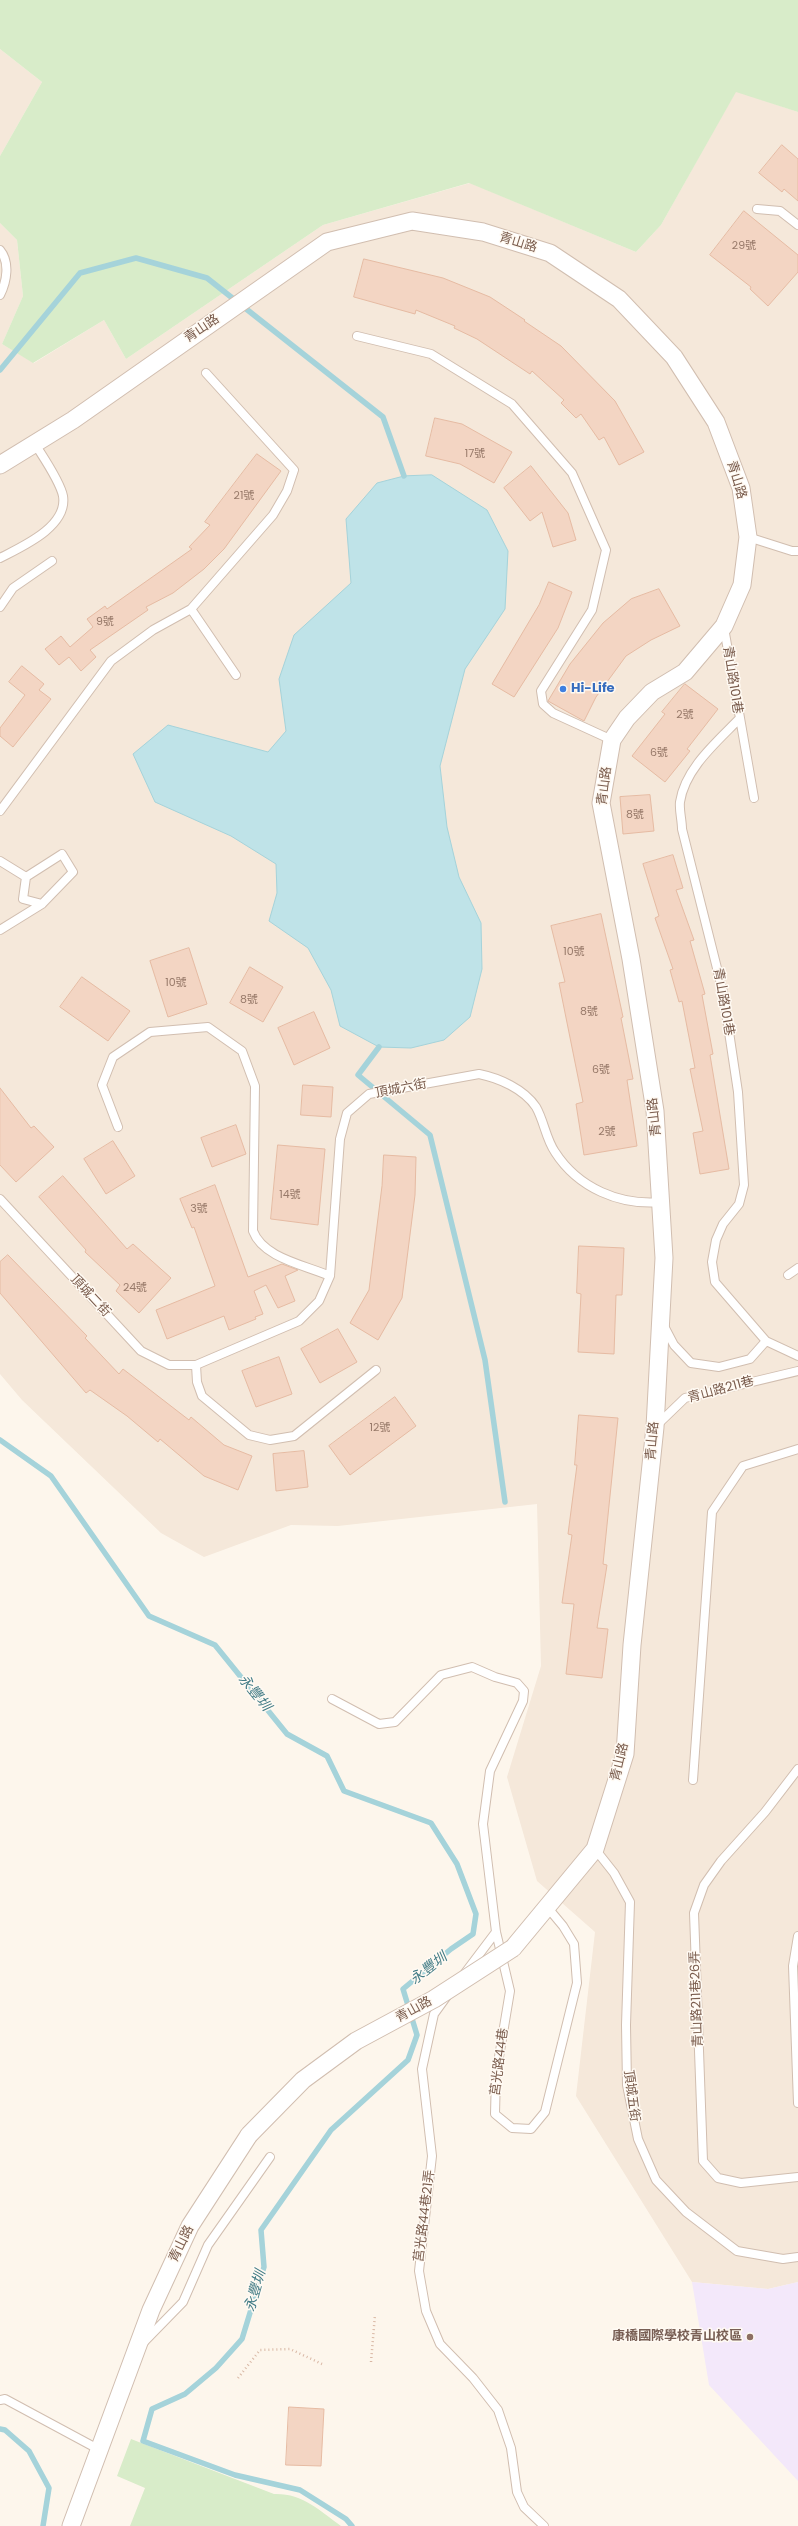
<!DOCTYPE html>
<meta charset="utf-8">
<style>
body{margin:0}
canvas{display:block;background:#fdf6ec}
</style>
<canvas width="798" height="2526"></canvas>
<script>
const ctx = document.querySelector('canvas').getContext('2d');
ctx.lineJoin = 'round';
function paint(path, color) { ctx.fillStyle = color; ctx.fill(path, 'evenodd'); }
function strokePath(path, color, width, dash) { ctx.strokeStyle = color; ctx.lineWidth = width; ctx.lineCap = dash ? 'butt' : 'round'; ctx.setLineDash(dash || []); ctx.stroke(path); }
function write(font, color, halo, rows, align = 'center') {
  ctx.font = font + ' Poppins,"Noto Sans TC",sans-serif'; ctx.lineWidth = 3; ctx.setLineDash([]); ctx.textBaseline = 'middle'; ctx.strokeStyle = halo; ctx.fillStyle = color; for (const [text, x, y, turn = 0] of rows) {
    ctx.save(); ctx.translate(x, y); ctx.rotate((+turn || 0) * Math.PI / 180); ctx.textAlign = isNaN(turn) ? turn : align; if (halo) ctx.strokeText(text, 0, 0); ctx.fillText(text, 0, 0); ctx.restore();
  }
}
paint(new Path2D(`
 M0 49 42 82 0 156Z
 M736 91 798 112V2282L768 2289 692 2282 576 2096 595 1932 537 1881 507 1777 541 1666 537 1504 338 1526 291 1525 204 1557 161 1533 22 1400 0 1374V223L17 240 23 296 2 344 34 363 104 320 126 359 323 225 470 183 636 252 661 225Z`), '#f5e8da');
paint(new Path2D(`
 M692 2282 768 2289 798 2282V2481L709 2385Z`), '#f3e8fa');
paint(new Path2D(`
 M0 0H798V112L736 92 661 225 636 252 469 183 323 225 126 359 104 320 33 363 2 344 23 296 17 240 0 223V156L42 82 0 49Z
 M131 2439 274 2494C302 2493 319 2510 341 2526H130L145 2488 117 2476Z`), '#d8ecc9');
const water = new Path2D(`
 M432 475 487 510 508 551 505 609 465 669 440 766 447 827 459 877 481 923 482 969 470 1017 444 1040 411 1048 379 1047 340 1026 331 990 308 948 269 921 277 893 276 864 231 836 155 802 133 754 168 725 268 752 286 731 279 679 294 635 351 583 346 519 377 483 404 476Z`);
paint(water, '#bfe3e8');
strokePath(water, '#a5d3da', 1);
strokePath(new Path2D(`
 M0 370 80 273 136 258 207 278 383 417 404 476
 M379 1047 358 1075 430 1135 485 1360 505 1502
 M0 1440 51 1476 149 1616 215 1645 287 1734 327 1756 344 1791 431 1823 457 1864 476 1914 473 1934 451 1949 403 1989 417 2035 408 2060 331 2130 261 2230 264 2267 242 2339 216 2368 185 2394 152 2409 143 2441 235 2475 300 2490 346 2519 352 2526
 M0 2429 5 2430 29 2451 49 2488 43 2526`), '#a5d3da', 5.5);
const building = new Path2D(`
 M782 145 798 159V201L784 189 782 192 759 173Z
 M744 211 798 255V272L768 306 750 289 751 287 710 255Z
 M364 259 443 278 490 297 525 320 524 321 561 346 615 401 644 452 619 465 604 437 599 440 581 414 576 418 561 403 564 400 532 371 530 374 477 339 454 328 455 326 416 310 415 314 354 297Z
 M435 418 462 424 512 452 494 483 460 464 426 456Z
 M257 454 281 471 224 549 204 569 173 593 146 607 148 610 90 650 96 657 81 671 69 657 59 665 45 649 61 636 70 647 93 627 87 619 105 606 107 609 192 549 189 547 210 525 205 522Z
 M531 466 568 513 576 540 553 547 542 512 530 521 504 488Z
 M549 582 572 592 558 628 514 697 492 684 539 605Z
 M659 589 680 626 651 640 626 656 596 697 584 721 548 701 570 664 603 623 631 599Z
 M22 666 44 684 39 690 51 699 13 747 0 736V728L25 695 9 682Z
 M685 684 718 709 687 749 690 751 665 782 632 756 665 714 662 712Z
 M650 795 654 831 623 834 620 797Z
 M673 855 683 888 676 890 694 940 690 941 705 994 702 995 713 1054 710 1055 729 1169 700 1174 693 1133 703 1131 690 1069 695 1068 682 1001 679 1002 670 970 673 969 655 918 659 916 643 864Z
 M601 914 623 1017 621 1018 633 1079 627 1080 637 1146 584 1155 576 1104 583 1102 559 983 565 982 551 926Z
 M189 948 207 1004 168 1017 150 961Z
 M250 967 283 987 263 1022 230 1003Z
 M82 977 130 1011 108 1041 60 1007Z
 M314 1012 330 1048 294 1065 278 1028Z
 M303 1085 333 1087 331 1117 301 1115Z
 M0 1088 31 1128 34 1126 54 1147 16 1182 0 1165Z
 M236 1125 246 1154 212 1167 201 1138Z
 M113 1141 135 1176 106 1194 84 1159Z
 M278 1145 325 1149 318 1225 271 1219Z
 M384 1155 416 1157 415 1195 402 1298 378 1340 350 1323 369 1290 382 1186Z
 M63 1176 127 1249 133 1244 171 1278 139 1313 116 1291 120 1285 85 1252 86 1250 39 1197Z
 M215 1185 248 1277 282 1264 298 1270 285 1276 295 1301 278 1308 266 1285 254 1291 263 1314 255 1317 256 1319 229 1330 224 1316 167 1339 156 1310 215 1286 194 1227 192 1228 180 1199Z
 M579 1246 624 1248 622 1295H616L614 1354 578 1352 581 1294 577 1293Z
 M8 1255 87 1336 85 1338 119 1374 123 1369 189 1420 191 1417 224 1445 252 1456 238 1490 204 1476 160 1439 158 1442 127 1416 90 1390 86 1393 0 1293V1262Z
 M338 1329 357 1362 320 1383 301 1349Z
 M279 1357 292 1394 256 1407 242 1371Z
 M395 1397 416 1426 350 1475 329 1446Z
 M579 1415 618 1418 603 1564 607 1565 597 1628 608 1629 602 1678 566 1674 574 1604 562 1603 572 1535 568 1534 577 1465H575Z
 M304 1451 308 1487 276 1491 273 1454Z
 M289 2407 324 2409 321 2466 286 2465Z`);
paint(building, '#f3d5c3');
strokePath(building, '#e6bba3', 1);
const service = new Path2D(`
 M757 209 780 211 798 225
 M0 250C10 262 7 281 0 295
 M357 336 431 354 512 404 572 473 606 550 592 610 541 691 543 704 553 713 612 740
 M748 537 792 551H798
 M0 558C21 547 68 527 63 496 60 481 43 457 35 444
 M0 607 13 588 52 561
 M191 609 236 675
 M724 628 740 718C718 741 685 768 680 802 679 810 682 820 682 829L723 992 738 1092 744 1185 739 1204 723 1224 716 1240 712 1262 715 1282 766 1341 798 1356
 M740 718 754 798
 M0 811 111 661 153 630 191 609 273 515 287 491 294 470 206 373
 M0 861 26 877
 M0 930 42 904 73 872 62 854 26 877 23 899 42 904
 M118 1127 102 1085 113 1057 150 1032 208 1027 242 1051 255 1086 253 1231C263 1258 305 1265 330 1276
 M0 1199 141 1351 169 1365H196L299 1321 319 1301 330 1276 340 1139 347 1113 369 1094 479 1074C499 1078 524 1089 536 1107 544 1121 546 1139 555 1152 578 1188 620 1206 662 1202
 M788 1275 798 1268
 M664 1326 674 1345 691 1363 719 1367 750 1359 766 1341
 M196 1365 197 1382 202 1396 249 1435 270 1440 294 1436 376 1370
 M657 1425 685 1398 798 1371
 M332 1699 379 1724 395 1722 441 1675 472 1667 495 1677 517 1683 524 1691 523 1701 490 1771 483 1824 496 1932 510 1991 496 2075 495 2114 512 2128 531 2129 545 2112 577 1983 574 1944 563 1926 548 1908
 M798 1769 765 1812 721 1861 704 1885 694 1913 703 2161 718 2178 741 2183 798 2177
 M693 1780 712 1512 743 1466 798 1449
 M595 1849 614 1873 630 1902 626 2025 627 2085 638 2139 656 2180 686 2212 737 2251 783 2259 798 2257
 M798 1936 793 1966 798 2103
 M465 1973 496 1932
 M447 1996 434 2014 422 2069 432 2156 419 2271 426 2311 440 2344 473 2378 498 2410 511 2448 517 2492 524 2507 544 2526
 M143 2343 183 2302 208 2245 270 2157
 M0 2400 5 2399 98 2449`);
const minor = new Path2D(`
 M0 465 73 420 327 242 412 221 483 232 550 253 619 299 674 357 716 422 741 488 748 537 742 585 724 626 685 672 652 692 627 718 612 740 601 803 631 959 655 1111 664 1258 655 1427 632 1645 625 1754 595 1849 513 1948
 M71 2526 151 2310 190 2226 249 2135`);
strokePath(service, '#d1beb0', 10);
strokePath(minor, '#d1beb0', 19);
strokePath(new Path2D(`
 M371 2362 375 2315
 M238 2378 260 2350 290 2349 322 2364`), '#d9b8a5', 2.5, [1, 3]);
strokePath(service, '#fff', 8);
strokePath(minor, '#fff', 17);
const minorBridge = new Path2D(`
 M249 2135 303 2080 356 2041 434 1999 513 1948`);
strokePath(minorBridge, '#d1beb0', 19, []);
strokePath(minorBridge, '#fff', 17);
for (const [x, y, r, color] of [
 [563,689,4,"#3f7fe0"],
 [750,2337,4,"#8d6e63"]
]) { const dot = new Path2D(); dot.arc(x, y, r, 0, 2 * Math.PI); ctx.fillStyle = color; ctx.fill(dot); strokePath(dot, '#fffaf3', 1.5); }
write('11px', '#987a6a', null, [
 ["29號",744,246],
 ["17號",475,454],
 ["21號",244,496],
 ["9號",105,622],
 ["2號",685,715],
 ["6號",659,753],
 ["8號",635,815],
 ["10號",574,952],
 ["10號",176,983],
 ["8號",249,1000],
 ["8號",589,1012],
 ["6號",601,1070],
 ["2號",607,1132],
 ["14號",290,1195],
 ["3號",199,1209],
 ["24號",135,1288],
 ["12號",380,1428]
]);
write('13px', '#7a5c4d', '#fffaf3', [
 ["青山路",518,243,17],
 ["青山路",202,329,-34],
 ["青山路",736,480,73],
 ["青山路101巷",732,680,81],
 ["青山路",605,786,-83],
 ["青山路101巷",723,1002,80],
 ["頂城六街",401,1089,-11],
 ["青山路",655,1117,-96],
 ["頂城二街",90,1296,47],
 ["青山路211巷",721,1390,-15],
 ["青山路",653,1441,-85],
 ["青山路",620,1762,-77],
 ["青山路211巷26弄",697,1999,-92],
 ["青山路",414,2010,-29],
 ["莒光路44巷",500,2062,-83],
 ["頂城五街",631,2096,82],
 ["莒光路44巷21弄",425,2216,-83],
 ["青山路",182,2244,-64]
]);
write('bold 13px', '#366cbe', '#fffaf3', [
 ["Hi-Life",571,689]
], 'left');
write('bold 13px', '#785e54', '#fffaf3', [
 ["康橋國際學校青山校區",742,2337]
], 'right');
write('italic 14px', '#437c86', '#fffaf3', [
 ["永豐圳",254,1693,51],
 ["永豐圳",429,1969,-38],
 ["永豐圳",256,2291,-74]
]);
</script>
